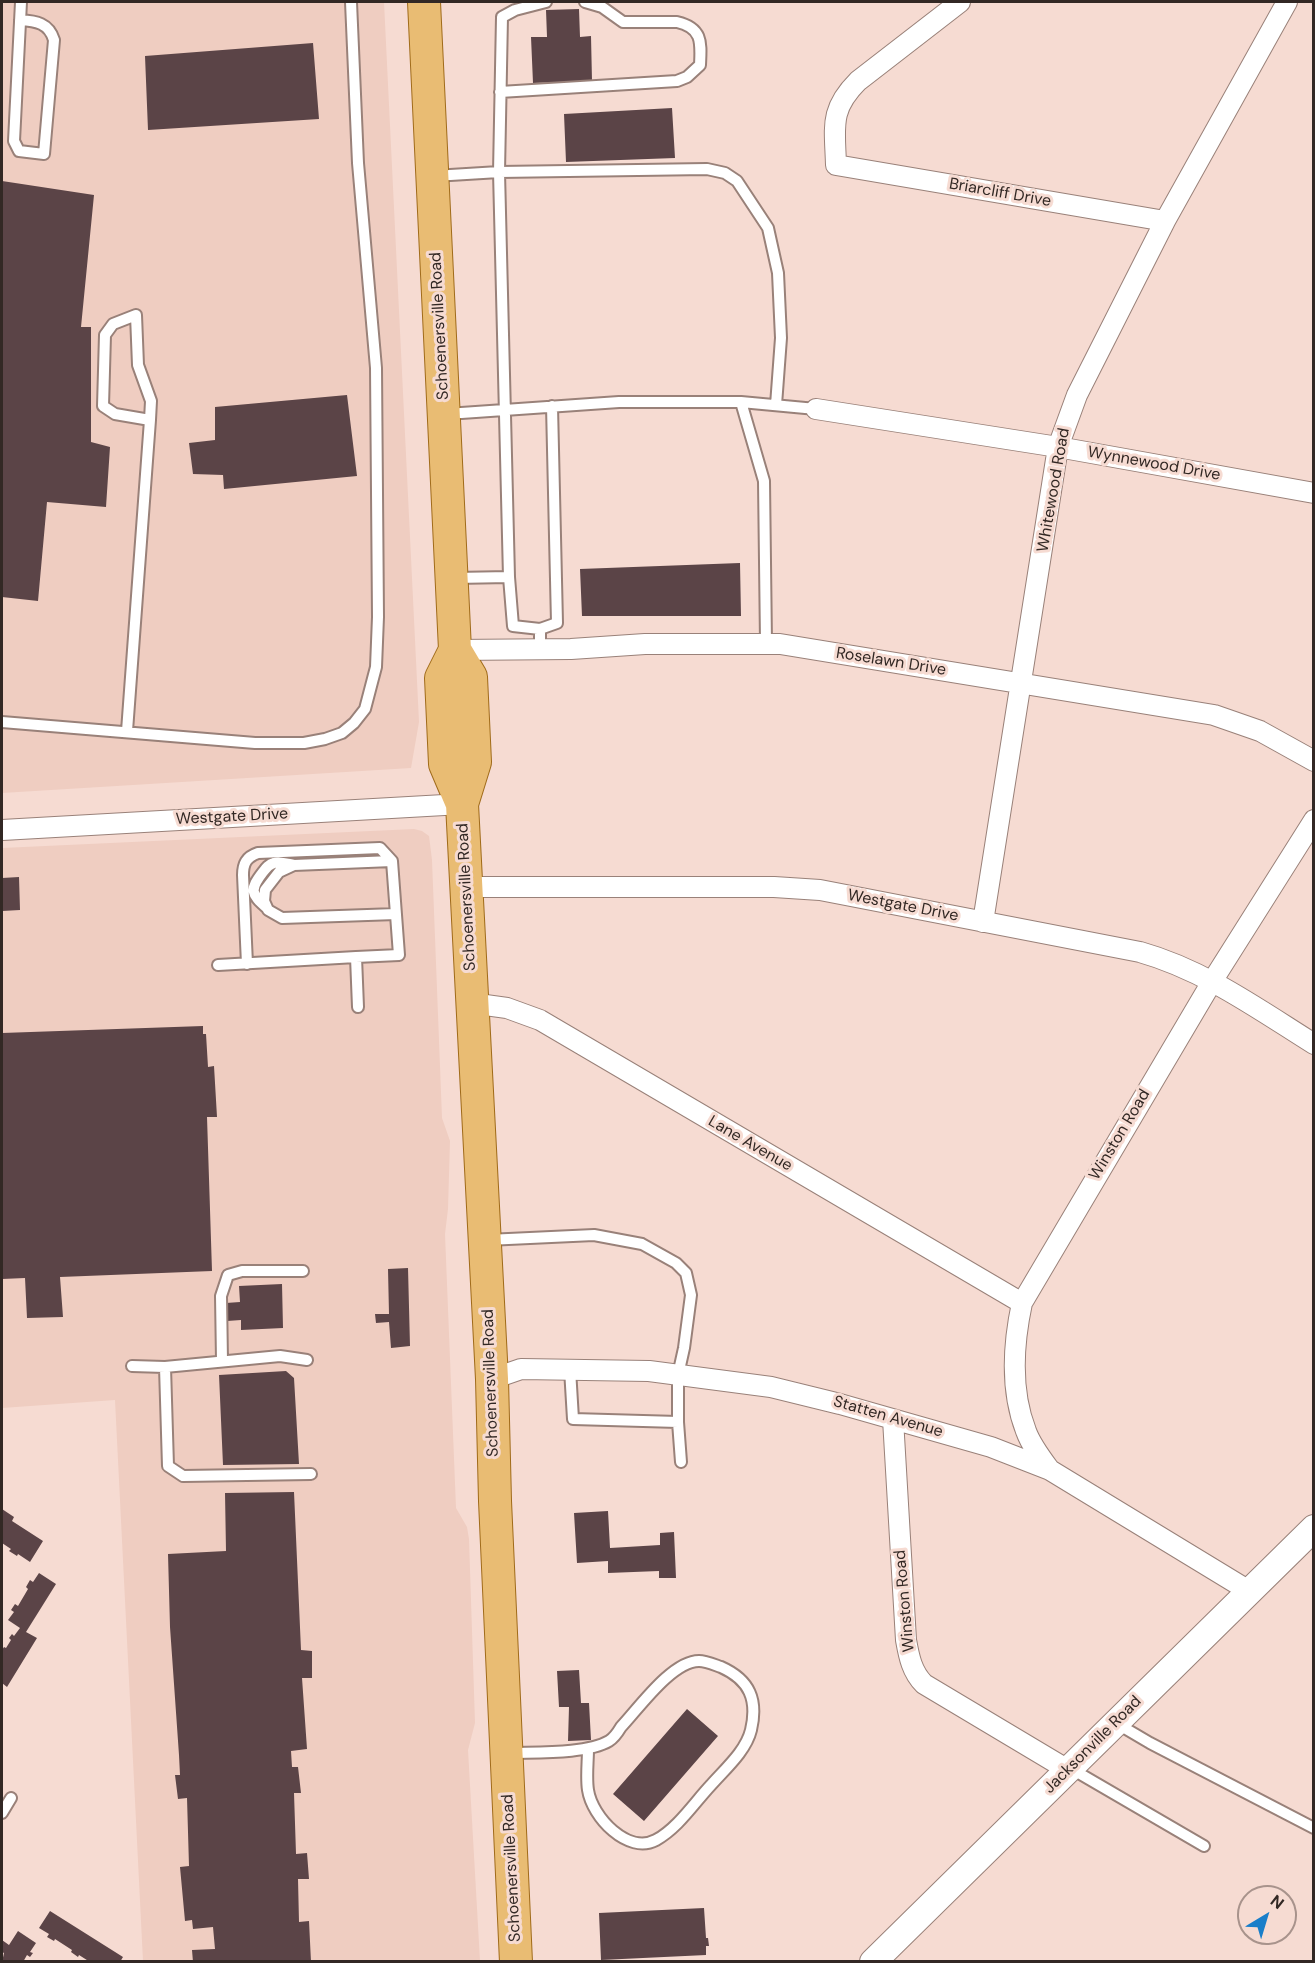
<!DOCTYPE html>
<style>
body{margin:0}
#map{position:relative;width:1315px;height:1963px;overflow:hidden;background:#f6dbd2;font-family:"DM Sans",sans-serif}
canvas{display:block}
.frame{position:absolute;inset:0;border:3px solid #322824;pointer-events:none}
.north{position:absolute;left:1237px;top:1885px;width:60px;height:60px;box-sizing:border-box;background:#f6dbd2;border:2px solid #a8938c;border-radius:50%;rotate:38deg;font-size:16px;font-weight:700;line-height:24px;text-align:center;color:#322824}
.north::after{content:'';display:block;margin:auto;width:21px;height:27px;background:#197ec9;clip-path:polygon(50% 0,100% 100%,50% 72%,0 100%)}
</style>
<div id="map">
<canvas width="1315" height="1963"></canvas>
<div class="frame"></div>
<div class="north">N</div>
</div>
<script>
const ctx = document.querySelector('canvas').getContext('2d');
ctx.lineJoin = 'round';
function paint(path, color) { ctx.fillStyle = color; ctx.fill(path, 'evenodd'); }
function strokePath(path, color, width, dash) { ctx.strokeStyle = color; ctx.lineWidth = width; ctx.lineCap = dash ? 'butt' : 'round'; ctx.setLineDash(dash || []); ctx.stroke(path); }
function write(font, color, halo, rows, align = 'center') {
  ctx.font = font + ' "DM Sans",sans-serif'; ctx.lineWidth = 6; ctx.setLineDash([]); ctx.textBaseline = 'middle'; ctx.strokeStyle = halo; ctx.fillStyle = color; for (const [text, x, y, turn = 0] of rows) {
    ctx.save(); ctx.translate(x, y); ctx.rotate((+turn || 0) * Math.PI / 180); ctx.textAlign = isNaN(turn) ? turn : align; if (halo) ctx.strokeText(text, 0, 0); ctx.fillText(text, 0, 0); ctx.restore();
  }
}
paint(new Path2D(`
 M2 2H384L419 722 411 768 2 793Z
 M414 829 422 831 429 836 432 860 442 1118 450 1141 448 1209 445 1234 456 1508 467 1527 469 1539 475 1723 468 1750 480 1961H143L115 1400 2 1408V848Z`), '#efcdc1');
paint(new Path2D(`
 M579 9 580 37 591 36 592 81 533 83 531 37H547L546 10Z
 M313 43 319 119 148 130 145 56Z
 M672 108 675 158 566 162 564 114Z
 M2 181 94 195 81 327H91V442L110 447 106 507 47 502 38 601 2 597Z
 M347 395 357 476 224 489 223 475 193 474 189 443 215 440V407Z
 M740 563 741 616H582L580 569Z
 M19 877 20 910 2 911V878Z
 M203 1026V1034H206L208 1067 214 1066 217 1117H207L212 1271 60 1277 63 1317 27 1318 25 1278 2 1279V1033Z
 M408 1268 410 1346 391 1348 389 1322 376 1323 375 1314H389L388 1269Z
 M282 1284 283 1328 241 1330V1320L227 1321 226 1303 240 1302 239 1286Z
 M286 1371 294 1378 299 1464 223 1465 219 1375Z
 M294 1492 301 1650 312 1651V1678H302L307 1749 291 1751 292 1767H298L301 1793H294L296 1854 307 1853 309 1879H298L299 1922 309 1921 311 1962H193L192 1950 215 1949 213 1927 193 1929 192 1920 185 1921 180 1867 189 1866 187 1798 178 1799 175 1775H180L179 1755 170 1627 168 1554 226 1551 225 1493Z
 M2 1509 14 1517 12 1521 43 1541 30 1562 18 1554 17 1556 9 1551 11 1549 2 1543Z
 M608 1511 610 1548 660 1545V1533L674 1532 676 1578H659V1571L608 1573V1561L577 1563 574 1513Z
 M39 1573 56 1584 26 1632 37 1638 7 1687 2 1683V1650L4 1647 6 1648 11 1640 9 1638 12 1634 14 1636 20 1628 8 1620 14 1612 11 1610 15 1604 18 1606 28 1589 26 1587 30 1580 33 1582Z
 M579 1670 581 1703H589L591 1740 568 1741 569 1707H559L557 1671Z
 M687 1709 718 1736 644 1821 613 1794Z
 M704 1908 706 1938H708L709 1946H706V1955L601 1960 599 1913Z
 M50 1911 123 1957 120 1962H90L79 1955 78 1957 71 1952 72 1950 55 1939 54 1941 47 1937 49 1934 39 1928Z
 M18 1931 36 1943 30 1952 33 1953 30 1957 27 1955 23 1962H2L4 1953 2 1952V1940L9 1945Z`), '#5b4447');
const service = new Path2D(`
 M20 20C36 21 49 23 54 40L44 154 19 151 14 141 21 2
 M500 92 677 81 687 77 700 65C701 43 703 28 677 22H623L602 7 585 2
 M434 176 499 172 502 17 515 10 546 2
 M741 402 764 481 766 643
 M447 414 619 402H741L816 409
 M455 578 509 577
 M540 629 513 626 509 577 499 172 707 169 725 173 737 181 768 228 778 273 781 338 776 405
 M540 649V629L557 623 552 406
 M2 722 255 743H304L325 739 342 733 354 723 365 709 376 667 378 617 376 368 358 163 351 2
 M127 731 150 420 151 401 138 365 136 315 113 324 105 335 103 406 115 414 150 420
 M392 861 294 865 279 872 265 890 264 901 268 910 282 918 396 914
 M267 908C251 894 249 890 263 872 266 868 269 864 274 863 280 861 288 864 294 865
 M247 964 243 875C243 864 246 857 258 853L380 848 392 861 399 955 356 957
 M218 965 356 957 358 1007
 M487 1240 594 1235 642 1244 676 1263 686 1273 691 1295 684 1348 678 1375V1422L573 1419 570 1369
 M222 1361 221 1296 228 1275 242 1271H303
 M132 1366 165 1367 280 1356 307 1360
 M165 1367 168 1466 183 1476 311 1474
 M678 1422 681 1462
 M1116 1723 1150 1743 1314 1828
 M510 1753C537 1752 587 1754 609 1741 614 1738 618 1732 621 1727 639 1708 672 1661 699 1661 706 1661 715 1665 721 1667 750 1680 758 1700 751 1730 746 1751 725 1769 711 1785 694 1803 678 1828 656 1840 628 1855 592 1817 588 1790 586 1777 588 1762 588 1749
 M1070 1768 1204 1846
 M2 1813 11 1798`);
const minor = new Path2D(`
 M960 2 858 81C829 110 835 127 836 165L1165 221
 M816 409 1058 447 1314 493
 M455 650 571 649 645 644H780L1214 715 1260 731 1314 761
 M2 830 462 804
 M466 887H774L820 890 1140 952C1204 970 1258 1009 1314 1044
 M983 922 1058 447 1077 395 1165 221 1287 2
 M471 1003 507 1008 540 1020 1022 1303
 M492 1379 521 1369 649 1371 771 1387 840 1404 991 1447 1050 1470 1249 1591
 M893 1419 906 1640C909 1657 912 1672 924 1684L1068 1770
 M1050 1470C1041 1458 1031 1445 1026 1431 1010 1390 1013 1345 1022 1303L1213 980 1314 820`);
const tertiary = new Path2D(`
 M873 1962 1314 1528`);
const primary = new Path2D(`
 M424 2 455 650 471 677 475 762 462 804 492 1379 495 1501 516 1962
 M455 650 441 678 445 764 462 804`);
strokePath(service, '#998179', 14);
strokePath(minor, '#998179', 22);
strokePath(tertiary, '#998179', 28);
strokePath(primary, '#a06b1a', 34);
strokePath(service, '#fff', 10);
strokePath(minor, '#fff', 20);
strokePath(tertiary, '#fff', 26);
strokePath(primary, '#e9bc73', 32);
write('16px', '#322824', '#f6dbd2', [
 ["Briarcliff Drive",1000,193,10],
 ["Schoenersville Road",440,326,-93],
 ["Wynnewood Drive",1154,464,10],
 ["Whitewood Road",1054,490,-80],
 ["Roselawn Drive",891,662,9],
 ["Westgate Drive",232,817,-3],
 ["Schoenersville Road",467,897,-93],
 ["Westgate Drive",903,906,11],
 ["Winston Road",1120,1135,-59],
 ["Lane Avenue",750,1144,30],
 ["Schoenersville Road",491,1383,-92],
 ["Statten Avenue",888,1417,16],
 ["Winston Road",905,1601,-95],
 ["Jacksonville Road",1093,1745,-45],
 ["Schoenersville Road",512,1868,-93]
]);
</script>
